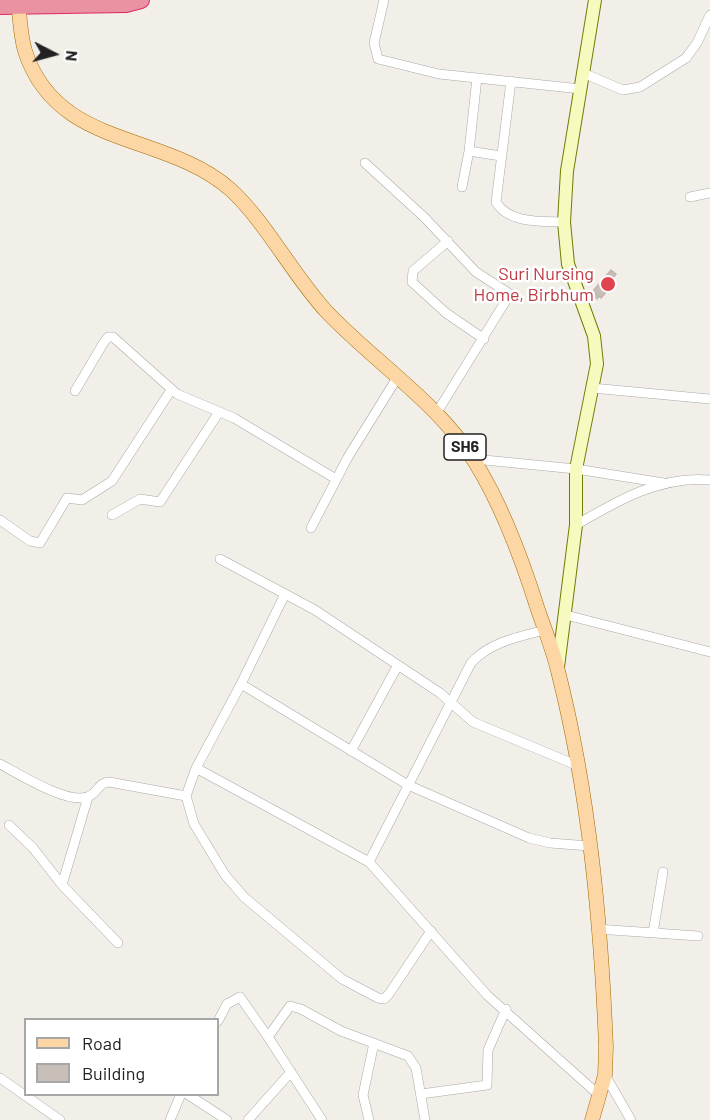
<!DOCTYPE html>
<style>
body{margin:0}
#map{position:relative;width:710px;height:1120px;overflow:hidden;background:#f2efe9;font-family:Barlow,sans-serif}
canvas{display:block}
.legend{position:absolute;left:24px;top:1018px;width:195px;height:78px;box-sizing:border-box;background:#fff;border:2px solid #a7a7a7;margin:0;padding:8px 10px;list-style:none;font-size:18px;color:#222}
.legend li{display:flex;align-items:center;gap:12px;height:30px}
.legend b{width:30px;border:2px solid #a7a7a7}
.north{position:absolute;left:24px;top:24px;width:60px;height:60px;-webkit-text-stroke:4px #fff;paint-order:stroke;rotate:96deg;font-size:16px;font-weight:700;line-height:24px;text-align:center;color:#222}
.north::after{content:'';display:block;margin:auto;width:21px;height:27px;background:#222;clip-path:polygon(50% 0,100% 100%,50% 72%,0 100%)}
</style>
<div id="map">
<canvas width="710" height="1120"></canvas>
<ul class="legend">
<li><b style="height:8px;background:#fcd6a4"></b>Road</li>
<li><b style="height:16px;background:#c7bfb8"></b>Building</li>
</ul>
<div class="north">N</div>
</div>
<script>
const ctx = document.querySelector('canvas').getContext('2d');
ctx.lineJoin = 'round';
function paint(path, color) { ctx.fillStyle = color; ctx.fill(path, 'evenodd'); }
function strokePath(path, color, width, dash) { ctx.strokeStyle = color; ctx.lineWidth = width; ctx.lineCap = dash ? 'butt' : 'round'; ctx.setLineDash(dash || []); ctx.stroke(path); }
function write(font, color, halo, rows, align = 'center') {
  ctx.font = font + ' Barlow,sans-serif'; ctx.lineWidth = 5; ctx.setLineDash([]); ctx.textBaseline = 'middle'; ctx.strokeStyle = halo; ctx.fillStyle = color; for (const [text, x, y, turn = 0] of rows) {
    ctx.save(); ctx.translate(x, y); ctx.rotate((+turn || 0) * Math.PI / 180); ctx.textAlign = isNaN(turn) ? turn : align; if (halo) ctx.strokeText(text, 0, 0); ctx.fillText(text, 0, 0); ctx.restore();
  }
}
paint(new Path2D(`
 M608 275 613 282 597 300 591 295Z`), '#0003');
const building = new Path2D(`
 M611 270 616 274 612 279 615 282 601 298 593 291Z`);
paint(building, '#c7bfb8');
strokePath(building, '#c4b6ab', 1.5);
const street = new Path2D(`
 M384 0 374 43 378 59 439 74 581 89
 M583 73 623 90 640 87 686 58 697 43 710 15
 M511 81 496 202C509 224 542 221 564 222
 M469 151 501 156
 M365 163 424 217 476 272 510 294 436 414
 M462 187 469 151 477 78
 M690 197 710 193
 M448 241 413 271 412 282 446 313 484 339
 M592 388 710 399
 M75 391 104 342 108 337H113L177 394 234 418 336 479
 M474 459 576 469 664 483
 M112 515 140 499 160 502 219 412
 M0 520 30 541 40 543 67 498 82 500 112 481 171 390
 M576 525C617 501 661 475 710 480
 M311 528 348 457 397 378
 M220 559 315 610 440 693 473 722 576 765
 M566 615 710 652
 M241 684 285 594
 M351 751 398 665
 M0 764C19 774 67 804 87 797 98 794 97 783 109 782L186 796
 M196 768 369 862 487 995 600 1096
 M88 797 62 885 118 943
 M9 825 33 848 62 885
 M369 862 471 663C490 642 518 637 545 630
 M597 929 698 936
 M431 931 389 994 384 999 378 998 342 979 244 897 225 875 194 824 186 796 196 768 241 684 408 785 529 838 550 843 590 846
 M653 933 663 872
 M218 1021 227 1004 240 997 268 1037
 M605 1075 631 1120
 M0 1078 60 1120
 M187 1094 227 1120
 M421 1094 487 1085 488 1050 506 1009
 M170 1120 181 1094
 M248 1120 291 1072
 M322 1120 268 1037 290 1006 301 1009 341 1031 408 1056 416 1068 425 1120
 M369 1120 363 1095 374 1043`);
const secondary = new Path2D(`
 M558 667 576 525V469L597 364 594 336 568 264 564 222 567 171 595 0`);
const primary = new Path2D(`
 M18 0C20 17 20 34 25 51 57 150 165 131 231 190 265 221 293 275 326 311 374 362 438 402 475 462 503 507 522 559 538 610 545 630 553 650 558 671 589 793 601 921 606 1047L605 1075 592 1120`);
const highway = new Path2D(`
 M0 6 126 4 141 0`);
strokePath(street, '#a9a9a9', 10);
strokePath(secondary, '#707d05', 14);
strokePath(primary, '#a06b00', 15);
strokePath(highway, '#dc2a67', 18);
strokePath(street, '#fff', 9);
strokePath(secondary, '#f7fabf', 12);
strokePath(primary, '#fcd6a4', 14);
strokePath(highway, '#e892a2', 16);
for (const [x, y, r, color] of [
 [608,284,8,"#e0444e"]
]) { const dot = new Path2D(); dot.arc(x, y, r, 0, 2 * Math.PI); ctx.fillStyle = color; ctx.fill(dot); strokePath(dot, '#fff', 2); }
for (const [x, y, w] of [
 [465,447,42]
]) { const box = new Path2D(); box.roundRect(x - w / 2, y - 13, w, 26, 4.5); ctx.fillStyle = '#fff'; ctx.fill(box); strokePath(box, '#222', 1.5); }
write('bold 16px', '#222', null, [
 ["SH6",465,447]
]);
write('18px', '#be3a42', '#fff', [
 ["Suri Nursing",594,274],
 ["Home, Birbhum",594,295]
], 'right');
</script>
